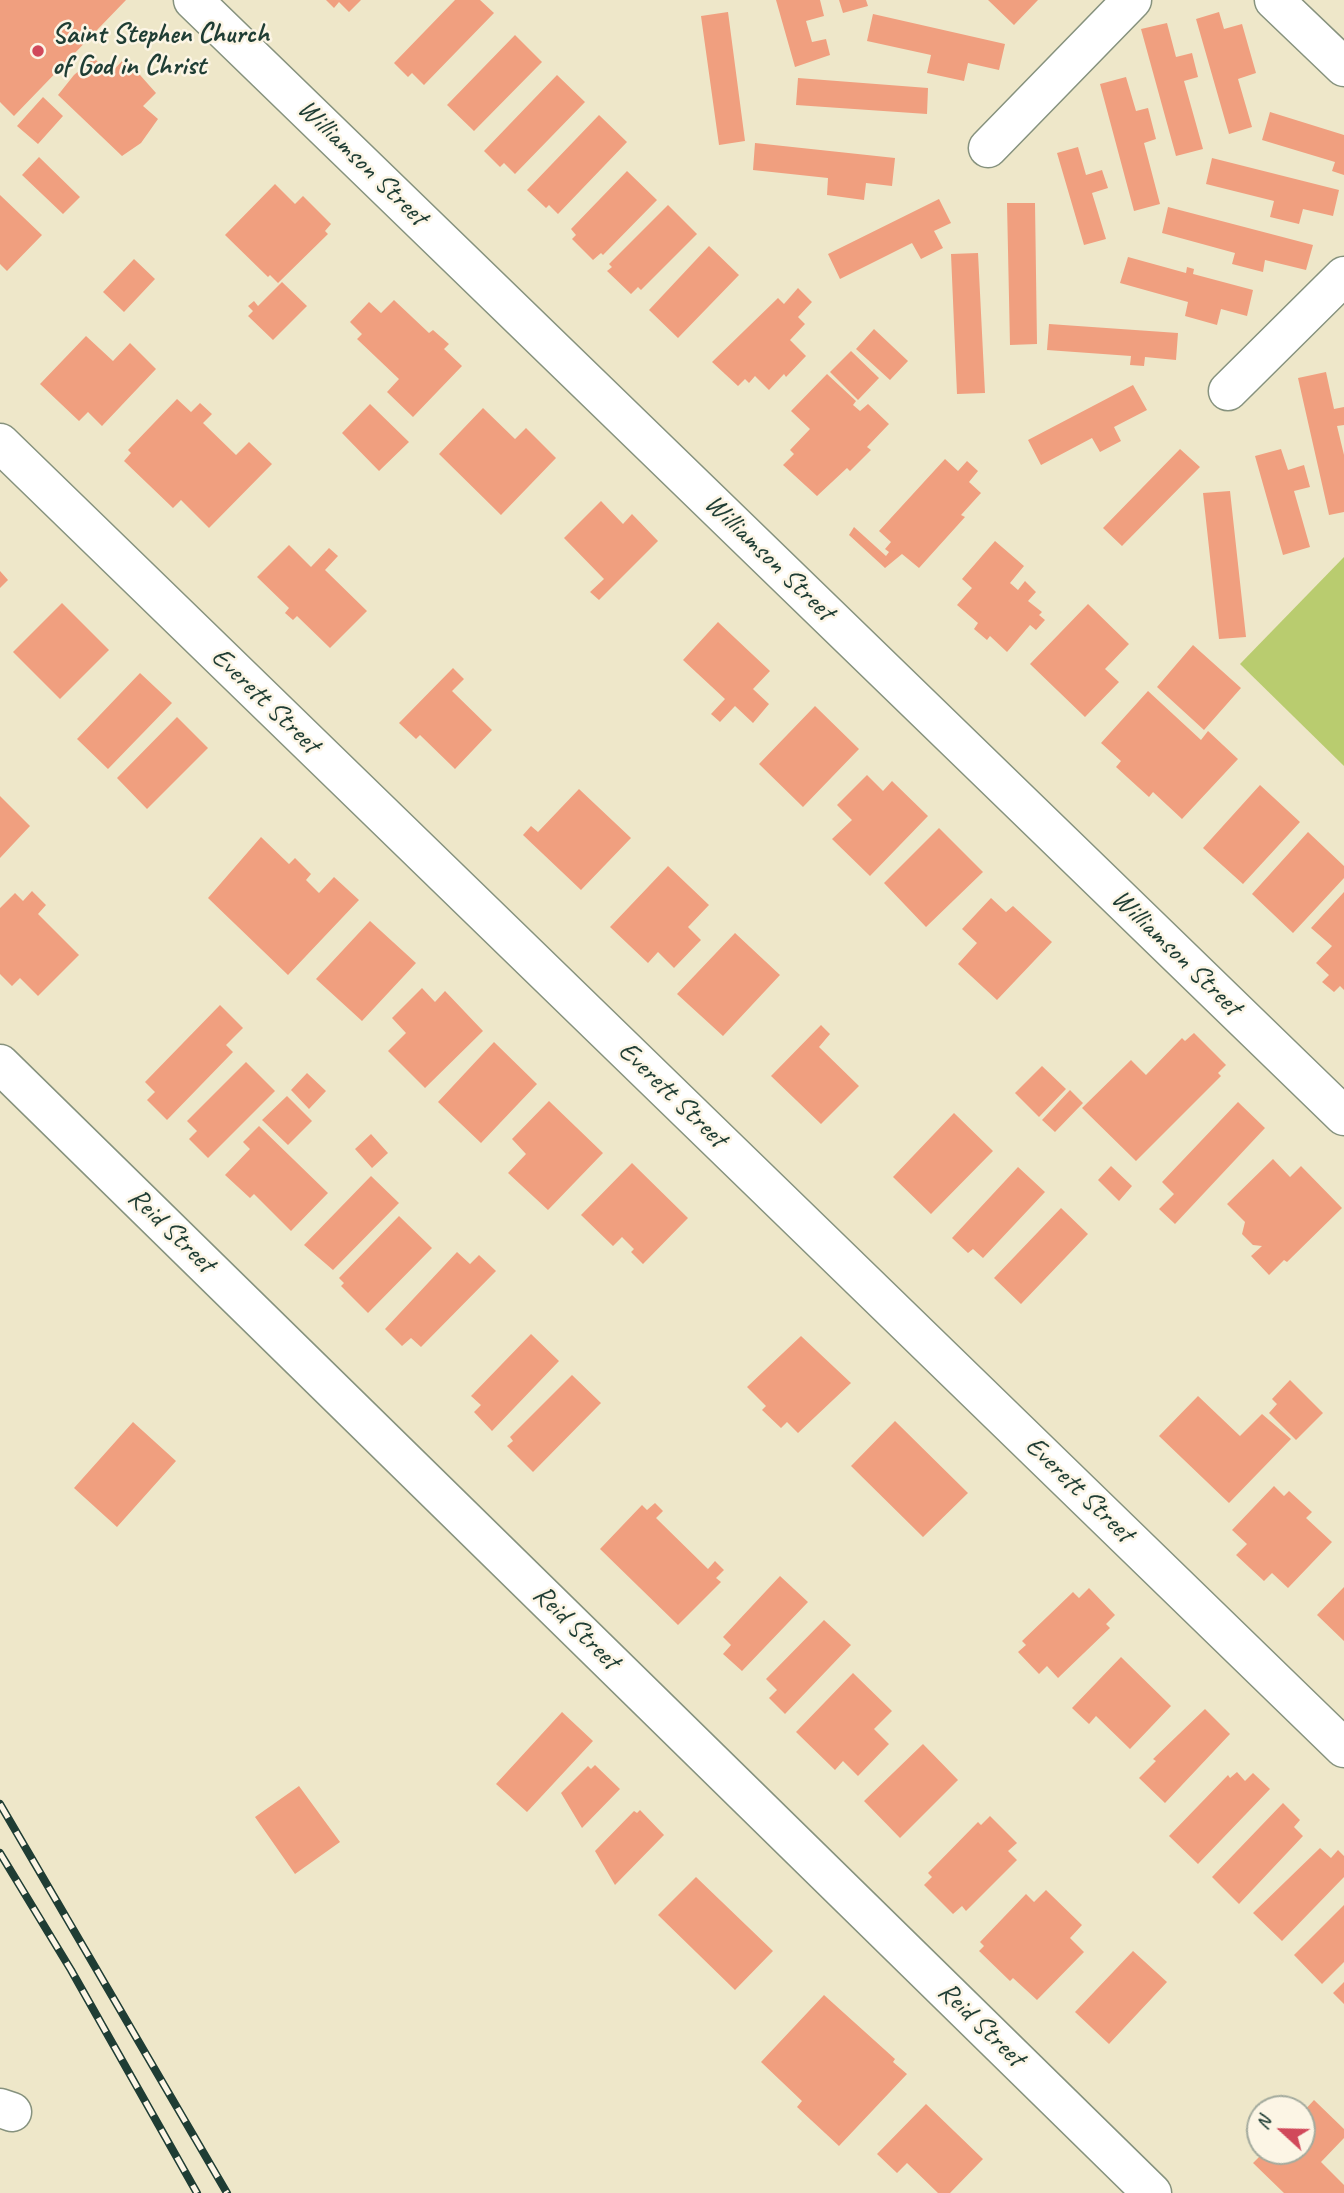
<!DOCTYPE html>
<style>
body{margin:0}
#map{position:relative;width:1344px;height:2193px;overflow:hidden;background:#eee7c9;font-family:Caveat,sans-serif}
canvas{display:block}
.north{position:absolute;left:1246px;top:2095px;width:70px;height:70px;box-sizing:border-box;background:#fcf5e5;border:2px solid #a4ab9e;border-radius:50%;rotate:292deg;font-size:19px;font-weight:700;line-height:28px;text-align:center;color:#1f3d34}
.north::after{content:'';display:block;margin:auto;width:24px;height:32px;background:#d1495b;clip-path:polygon(50% 0,100% 100%,50% 72%,0 100%)}
</style>
<div id="map">
<canvas width="1344" height="2193"></canvas>
<div class="north">N</div>
</div>
<script>
const ctx = document.querySelector('canvas').getContext('2d');
ctx.lineJoin = 'round';
function paint(path, color) { ctx.fillStyle = color; ctx.fill(path, 'evenodd'); }
function strokePath(path, color, width, dash) { ctx.strokeStyle = color; ctx.lineWidth = width; ctx.lineCap = dash ? 'butt' : 'round'; ctx.setLineDash(dash || []); ctx.stroke(path); }
function write(font, color, halo, rows, align = 'center') {
  ctx.font = font + ' Caveat,sans-serif'; ctx.lineWidth = 5; ctx.setLineDash([]); ctx.textBaseline = 'middle'; ctx.strokeStyle = halo; ctx.fillStyle = color; for (const [text, x, y, turn = 0] of rows) {
    ctx.save(); ctx.translate(x, y); ctx.rotate((+turn || 0) * Math.PI / 180); ctx.textAlign = isNaN(turn) ? turn : align; if (halo) ctx.strokeText(text, 0, 0); ctx.fillText(text, 0, 0); ctx.restore();
  }
}
paint(new Path2D(`
 M1344 557V766L1240 664Z`), '#b9cc6f');
paint(new Path2D(`
 M0 0H126L14 116 0 102Z
 M326 0H361L349 12 339 2 334 8Z
 M455 0H480L494 13 424 85 412 73 408 77 394 63Z
 M776 0H820L824 16 806 21 812 42 826 39 830 55 795 67Z
 M839 0H866L868 6 843 13Z
 M988 0H1038L1014 25Z
 M728 12 745 141 719 145 701 16Z
 M1219 12 1224 29 1242 24 1256 73 1238 79 1252 127 1229 134 1196 19Z
 M873 14 1005 44 999 70 968 63 964 81 927 73 931 55 867 41Z
 M1167 23 1176 57 1192 53 1198 77 1184 81 1203 149 1176 156 1141 29Z
 M515 35 542 62 474 131 447 105Z
 M94 58 110 74 122 61 140 75 156 93 143 106 158 119 141 143 122 156 58 95 74 75Z
 M557 75 585 102 515 174 504 163 500 167 484 151Z
 M1126 77 1136 111 1148 108 1156 139 1144 143 1160 204 1134 211 1100 84Z
 M798 78 928 88 927 114 796 105Z
 M43 97 63 116 38 144 17 126Z
 M1270 112 1344 135V175L1332 171 1335 162 1262 140Z
 M599 115 627 142 558 214 549 205 546 208 527 190Z
 M755 143 895 158 892 186 866 183 864 200 827 195 828 178 753 170Z
 M1078 147 1086 175 1102 170 1108 188 1092 193 1106 239 1084 245 1057 153Z
 M39 157 80 197 63 214 22 175Z
 M1212 158 1339 190 1333 216 1303 209 1299 224 1270 217 1274 201 1206 184Z
 M627 171 657 200 603 255 601 253 593 260 572 239 576 235 571 229Z
 M275 184 295 204 303 196 331 224 325 231 328 234 278 283 270 275 268 277 225 235Z
 M0 195 42 235 7 271 0 264Z
 M939 199 951 223 934 231 943 248 921 259 912 243 840 279 828 254Z
 M1007 203H1035L1037 344 1010 345Z
 M668 205 697 234 641 290 638 287 631 294 607 271 612 267 609 264Z
 M1168 207 1313 245 1306 270 1265 260 1263 272 1232 264 1235 253 1162 233Z
 M709 246 739 275 678 338 649 310Z
 M978 253 985 393 957 394 951 254Z
 M1128 257 1186 273 1187 267 1194 269 1193 274 1253 290 1247 316 1221 309 1217 325 1185 316 1188 302 1120 283Z
 M134 259 155 279 124 312 103 292Z
 M282 282 307 306 273 340 248 316 253 311 248 306 254 301 258 306Z
 M798 288 812 302 798 317 805 324 790 340 806 356 786 377 784 374 769 390 755 376 749 383 745 379 738 386 712 362 778 298 784 304Z
 M394 300 429 333 433 330 449 344 444 349 462 366 413 417 387 392 399 379 357 339 362 334 350 322 369 302 381 313Z
 M1049 324 1178 333 1176 360 1145 357 1144 366 1130 365 1131 356 1047 350Z
 M874 329 908 361 890 380 856 349Z
 M86 336 113 361 130 343 156 369 102 426 88 412 79 421 40 384Z
 M851 351 879 378 858 400 830 372Z
 M1326 372 1334 409 1344 407V425L1337 426 1344 455V512L1329 515 1298 378Z
 M827 374 856 401 853 405 860 411 868 404 889 424 867 447 871 450 850 471 847 468 817 496 783 465 794 454 790 450 810 429 791 411Z
 M1133 385 1147 410 1114 427 1121 441 1100 452 1092 438 1041 465 1028 440Z
 M177 399 191 412 200 403 212 414 203 423 236 455 249 442 272 464 209 528 181 500 173 508 124 461 131 453 128 450Z
 M370 404 409 442 379 471 342 433Z
 M483 408 515 439 526 428 556 458 501 515 439 454Z
 M1180 449 1200 467 1122 546 1103 528Z
 M1281 449 1288 470 1304 465 1310 487 1294 491 1310 547 1283 555 1255 456Z
 M945 459 958 471 967 461 978 471 969 482 981 493 961 515 965 517 919 568 902 554 885 568 849 535 854 527 886 556 889 552 885 549 891 542 879 531Z
 M1230 491 1246 637 1219 639 1203 493Z
 M601 501 623 524 632 514 658 541 599 600 590 592 604 579 564 538Z
 M995 541 1024 566 1010 583 1018 590 1025 581 1036 592 1028 601 1042 612 1039 615 1045 620 1036 630 1030 625 1007 652 990 636 987 640 974 629 978 623 957 605 972 588 962 579Z
 M289 545 311 567 329 548 338 556 325 570 367 611 330 648 297 616 293 620 285 613 289 608 257 577Z
 M0 571 8 580 0 588Z
 M62 603 109 650 60 699 13 652Z
 M1088 604 1129 644 1105 669 1119 682 1085 717 1030 664Z
 M718 622 770 671 753 689 769 704 753 723 735 706 720 722 711 714 725 699 683 660Z
 M1193 645 1241 688 1204 730 1157 687Z
 M453 668 464 679 452 691 492 730 455 769 420 735 416 739 399 723Z
 M140 673 172 703 108 769 77 739Z
 M1148 691 1201 740 1208 731 1238 759 1182 819 1153 792 1149 797 1116 767 1121 761 1101 743Z
 M815 706 859 749 803 807 759 764Z
 M177 717 208 748 147 809 117 778Z
 M867 775 883 791 892 781 928 816 870 876 832 839 852 820 837 805Z
 M1260 785 1300 822 1243 884 1203 848Z
 M579 789 631 838 581 890 523 835 531 826 538 832Z
 M0 796 30 826 0 858Z
 M939 828 983 872 926 927 884 883Z
 M1308 832 1344 866V878L1293 933 1252 894Z
 M261 837 289 864 295 858 311 874 306 880 319 893 334 877 359 900 288 975 208 898Z
 M668 866 709 905 688 927 701 940 674 968 658 952 648 963 610 927Z
 M32 891 46 905 38 914 79 955 38 996 20 978 12 986 0 974V908L15 893 23 901Z
 M1344 892V990L1340 986 1334 992 1322 982 1329 975 1316 963 1332 946 1311 928Z
 M991 898 1006 912 1013 906 1052 942 997 1000 958 964 977 943 962 929Z
 M370 921 416 963 362 1021 316 979Z
 M735 933 780 975 723 1036 677 994Z
 M422 988 435 1002 445 991 483 1031 425 1088 388 1051 406 1033 392 1018Z
 M220 1005 243 1028 226 1045 233 1052 167 1120 147 1100 155 1092 145 1082Z
 M821 1025 830 1034 819 1047 859 1086 821 1124 771 1076Z
 M1194 1033 1226 1065 1218 1073 1221 1076 1136 1161 1082 1108 1131 1060 1146 1075 1182 1038 1185 1041Z
 M494 1042 537 1084 481 1143 438 1102Z
 M246 1062 275 1091 208 1158 189 1139 197 1131 187 1121Z
 M1042 1066 1066 1089 1039 1117 1015 1093Z
 M307 1073 326 1091 309 1109 291 1090Z
 M1070 1090 1083 1103 1055 1132 1042 1120Z
 M287 1096 312 1121 288 1145 262 1120Z
 M549 1101 603 1153 548 1210 508 1173 526 1154 512 1139Z
 M1238 1102 1265 1128 1175 1224 1159 1209 1174 1194 1162 1182Z
 M954 1113 993 1151 931 1214 893 1177Z
 M259 1126 328 1193 291 1231 254 1194 250 1198 225 1175 250 1149 243 1142Z
 M371 1134 388 1153 372 1168 355 1149Z
 M1273 1159 1290 1177 1301 1166 1342 1208 1287 1262 1284 1260 1269 1275 1251 1256 1262 1246 1253 1245 1242 1234 1245 1222 1227 1204Z
 M632 1163 688 1218 643 1264 631 1252 634 1249 622 1237 613 1246 581 1215Z
 M1111 1166 1132 1186 1119 1201 1098 1180Z
 M1018 1167 1045 1192 983 1258 973 1249 968 1253 952 1238Z
 M371 1176 399 1203 333 1270 304 1245Z
 M1061 1208 1088 1234 1021 1304 994 1278Z
 M399 1216 432 1248 368 1313 341 1286 344 1283 339 1278Z
 M457 1252 470 1264 479 1255 496 1271 421 1347 411 1338 402 1346 385 1329Z
 M531 1334 559 1361 492 1431 474 1412 481 1405 471 1396Z
 M801 1336 851 1383 798 1433 787 1422 781 1428 762 1410 766 1406 747 1387Z
 M572 1375 601 1403 533 1472 507 1446 513 1441 510 1437Z
 M1290 1380 1323 1413 1296 1440 1269 1413 1277 1404 1272 1399Z
 M1198 1396 1240 1436 1262 1414 1291 1439 1229 1503 1159 1436Z
 M895 1421 968 1493 923 1537 851 1466Z
 M133 1422 176 1461 117 1527 74 1488Z
 M1274 1486 1284 1496 1289 1491 1312 1512 1306 1518 1332 1542 1288 1588 1272 1573 1264 1581 1236 1555 1247 1544 1232 1530Z
 M655 1503 663 1511 656 1518 708 1569 715 1561 724 1570 716 1578 721 1582 678 1625 600 1549 642 1505 647 1510Z
 M780 1576 808 1602 742 1671 723 1654 731 1645 723 1637Z
 M1344 1587V1641L1317 1615Z
 M1089 1588 1115 1615 1106 1624 1110 1628 1058 1678 1047 1666 1039 1674 1018 1652 1026 1645 1022 1641 1073 1592 1079 1598Z
 M824 1620 851 1645 785 1714 769 1698 777 1690 766 1679Z
 M1121 1657 1171 1706 1130 1749 1096 1716 1089 1724 1072 1708Z
 M853 1673 892 1711 874 1729 889 1744 858 1776 843 1761 835 1770 796 1732Z
 M1205 1709 1230 1734 1165 1803 1139 1778 1156 1761 1153 1759Z
 M562 1712 593 1741 527 1812 496 1784Z
 M923 1744 958 1780 900 1838 864 1801Z
 M595 1765 620 1789 582 1828 561 1793 588 1766 591 1769Z
 M1237 1772 1245 1781 1253 1773 1270 1789 1198 1864 1169 1836 1228 1775 1230 1778Z
 M299 1786 340 1842 295 1874 255 1817Z
 M1283 1803 1300 1820 1294 1827 1303 1836 1239 1904 1212 1877Z
 M640 1810 664 1835 615 1885 595 1851 634 1811 637 1813Z
 M990 1816 1017 1843 1008 1851 1017 1860 966 1911 962 1906 953 1914 924 1885 932 1877 928 1873 978 1822 981 1825Z
 M1320 1848 1331 1858 1338 1850 1344 1856V1877L1282 1941 1253 1913Z
 M696 1877 773 1951 735 1990 658 1915Z
 M1046 1890 1082 1925 1070 1938 1084 1952 1037 2000 1013 1978 1010 1981 979 1951 984 1946 980 1942 1026 1894 1034 1902Z
 M1344 1905V1962L1322 1984 1294 1955Z
 M1133 1951 1167 1982 1109 2044 1075 2012Z
 M1344 1982V2004L1333 1993Z
 M824 1995 895 2059 893 2062 907 2074 839 2146 797 2107 802 2101 761 2062Z
 M1314 2100 1344 2129V2138L1321 2162 1344 2185V2193H1284L1253 2163 1265 2151H1302V2113Z
 M926 2104 983 2159 950 2193H938L907 2163 897 2173 877 2154Z`), '#f09f7f');
const street = new Path2D(`
 M193 0 1344 1116
 M1274 0 1344 67
 M988 148 1132 0
 M1228 391 1344 276
 M0 443 1344 1748
 M0 1064 1152 2193
 M0 2108 12 2112`);
strokePath(street, '#86927e', 41);
strokePath(street, '#fff', 38);
const rail = new Path2D(`
 M0 1804 227 2193
 M0 1853 71 1970 197 2193`);
strokePath(rail, '#1f3d34', 8);
strokePath(rail, '#fcf5e5', 5, [16]);
for (const [x, y, r, color] of [
 [38,51,7,"#d1495b"]
]) { const dot = new Path2D(); dot.arc(x, y, r, 0, 2 * Math.PI); ctx.fillStyle = color; ctx.fill(dot); strokePath(dot, '#fcf5e5', 2.5); }
write('bold 28px', '#1f3d34', '#fcf5e5', [
 ["Saint Stephen Church",52,35],
 ["of God in Christ",52,67]
], 'left');
write('28px', '#1f3d34', '#fcf5e5', [
 ["Williamson Street",362,163,44],
 ["Williamson Street",769,558,44],
 ["Everett Street",265,701,44],
 ["Williamson Street",1176,953,44],
 ["Everett Street",672,1095,44],
 ["Reid Street",171,1231,44],
 ["Everett Street",1079,1490,44],
 ["Reid Street",576,1628,44],
 ["Reid Street",981,2025,44]
]);
</script>
